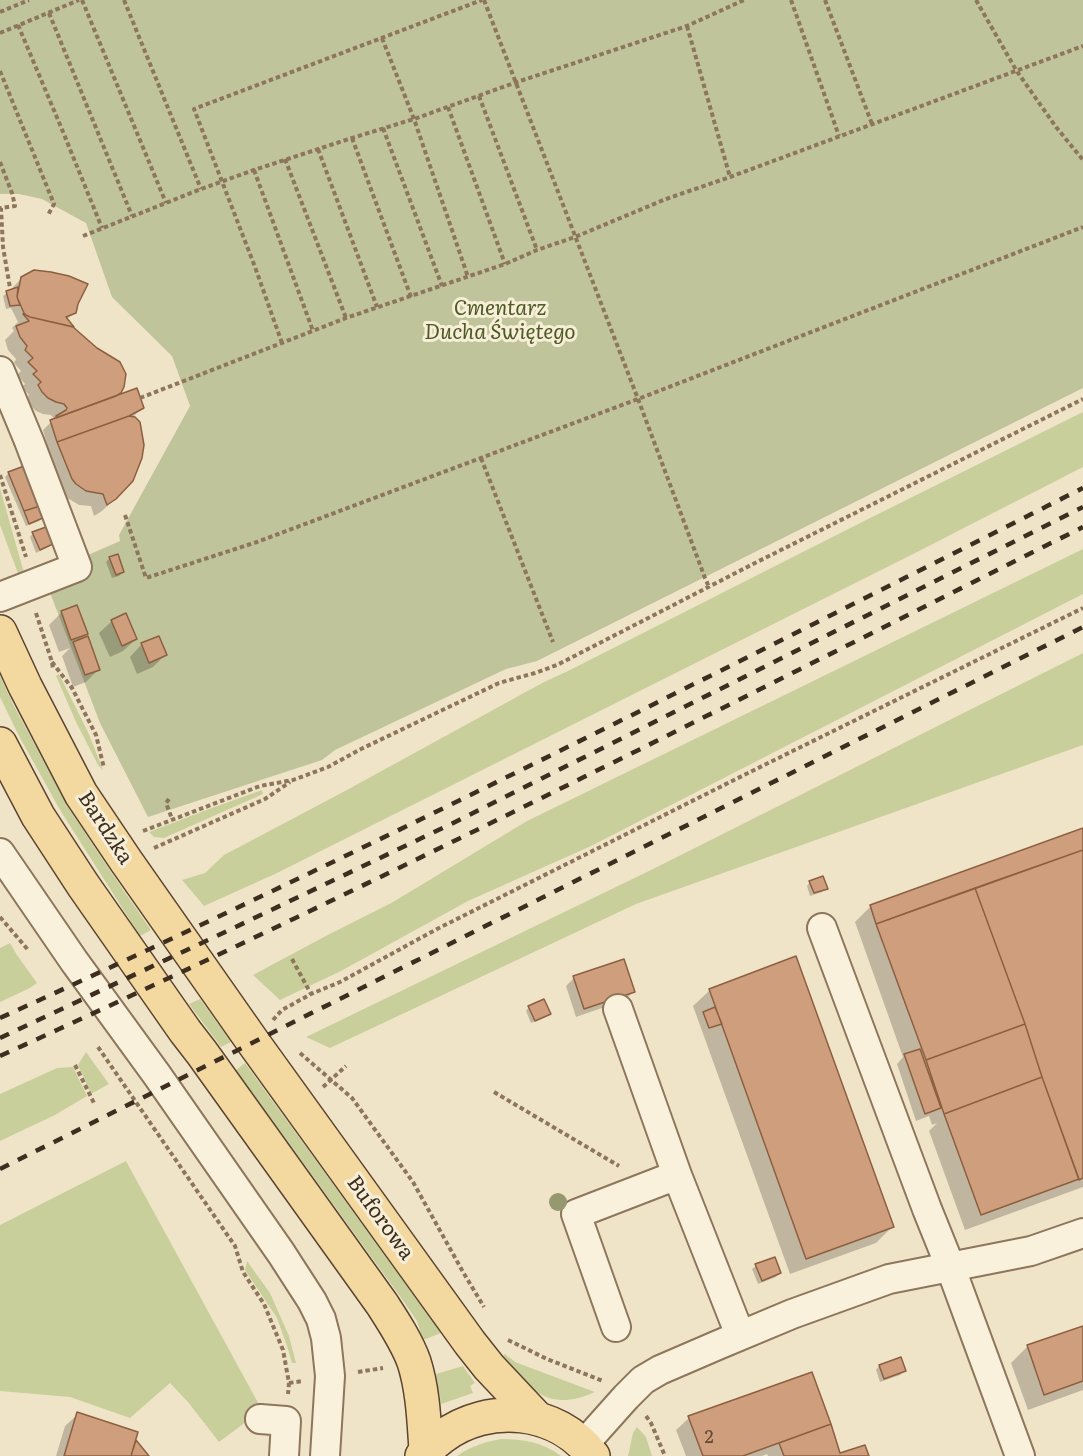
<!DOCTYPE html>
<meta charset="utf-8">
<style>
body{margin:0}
canvas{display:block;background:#f0e4c8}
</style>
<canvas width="1083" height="1456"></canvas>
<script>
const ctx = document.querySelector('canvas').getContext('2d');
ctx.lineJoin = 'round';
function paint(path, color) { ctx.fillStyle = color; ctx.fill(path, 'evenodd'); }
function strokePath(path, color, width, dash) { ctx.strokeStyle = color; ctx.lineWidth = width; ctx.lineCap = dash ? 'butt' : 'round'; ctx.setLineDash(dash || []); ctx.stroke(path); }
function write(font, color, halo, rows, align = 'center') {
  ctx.font = font + ' Literata,serif'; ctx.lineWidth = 6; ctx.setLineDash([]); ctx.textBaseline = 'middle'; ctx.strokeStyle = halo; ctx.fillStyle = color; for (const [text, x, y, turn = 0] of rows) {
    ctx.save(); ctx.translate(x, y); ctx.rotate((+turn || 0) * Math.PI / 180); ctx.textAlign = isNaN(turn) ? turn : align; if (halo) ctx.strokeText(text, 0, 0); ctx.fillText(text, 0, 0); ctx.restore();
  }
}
paint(new Path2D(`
 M1083 412V467L919 551 275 874 204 906 182 880 205 873 224 855 345 791 544 682 568 671 866 520Z
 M0 488 24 573 19 576 0 525Z
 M1083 549V594L591 846 468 901 341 971 282 999 280 1000 253 975 322 938 393 902 527 821Z
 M1083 653V745L636 904 330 1048 306 1037 651 870Z
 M59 674 88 732 103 770 98 765 76 722 56 676Z
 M0 676 13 704 68 807 117 881 151 930 140 936 60 810 19 736 0 697Z
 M262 790 263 794 164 838 154 837 149 832 209 809Z
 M10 943 17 955 37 983 30 988 0 1002V948Z
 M200 999 231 1042 221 1047 189 1004Z
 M86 1052 109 1084 91 1094 78 1065Z
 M245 1063 441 1333 423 1340 417 1321 404 1302 236 1070Z
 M73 1067 87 1096 55 1115 0 1141V1094L57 1068Z
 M126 1161 262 1410 219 1442 188 1402 170 1383 130 1418 70 1397 0 1391V1225Z
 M247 1261 270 1293 289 1336 296 1363H292L287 1346 277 1318 245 1270Z
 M505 1354 515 1362 595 1392C549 1413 530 1390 501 1357Z
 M463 1366 475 1383 470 1386 473 1393 441 1404 436 1374Z
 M637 1427 646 1437 652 1456H628L633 1433Z
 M501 1439C523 1439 543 1442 561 1456H457C471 1446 485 1442 501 1439Z`), '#c9cf9b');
paint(new Path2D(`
 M0 0H1083V388L537 661 506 669 335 750 322 760 148 817 100 723 49 590 88 555 120 541 119 535 190 406 172 356 112 297 86 223 42 199 19 194H0Z`), '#bfc49a');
paint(new Path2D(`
 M22 278 75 312 66 320 72 327 113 399 143 407 133 417 115 498 102 511 94 516 91 506 79 505 64 496 45 456 49 451 43 430 54 419 51 415 43 414 36 411 30 405 27 398 29 395 22 387 25 384 17 375 21 371 14 363 16 359 8 350 5 340 14 331 12 328 18 322 11 308 6 309 3 296 7 293 13 291V287Z
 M9 473 43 517 39 521 26 526 5 477Z
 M33 533 51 544 48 547 36 553 30 537Z
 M110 558 123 572 119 576 112 578 106 562Z
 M76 607 86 634 79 642 99 669 86 682 73 687 62 656 70 648 59 652 49 625 61 613Z
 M112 621 136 639 123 651 110 657 99 633Z
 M142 644 165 655 153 667 137 674 130 657Z
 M1083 829V1187L965 1230 929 1131 937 1123 932 1125 929 1116 916 1121 897 1064 903 1057 855 922 871 906Z
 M810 882 826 888 822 892 810 896 807 886Z
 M574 978 633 992 625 1000 576 1017 566 986Z
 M710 990 892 1227 876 1243 790 1274 693 1006Z
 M529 1007 549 1014 545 1017 531 1023 526 1011Z
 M756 1266 780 1273 776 1277 758 1284 752 1269Z
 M1083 1327V1390L1028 1410 1011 1363 1028 1346Z
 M879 1366 904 1371 900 1375 880 1382 876 1370Z
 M811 1373 839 1455 868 1456H768L767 1454 762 1456H686L676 1430 689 1418Z
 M78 1414 132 1446 136 1442 146 1456H56L65 1426Z`), '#0003');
const building = new Path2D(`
 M34 270 51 272 69 276 88 284 78 304 76 313 66 317 74 327 30 317 26 315 24 313 17 297 21 277Z
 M18 287 17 297 20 305 10 306 6 291Z
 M24 313 26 315 30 317 73 327 97 348 120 362 126 374 124 387 121 393 116 396 56 418V416L66 410 67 408 64 404 56 402 48 398 42 392 38 385 41 382 33 374 37 371 28 362 33 358 25 350 27 346 20 337 16 326 29 321 23 314Z
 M137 388 144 408 129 416 57 442 50 420Z
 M129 416 135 417 140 422 144 445 142 458 133 481 116 499 107 505 103 494 86 491 76 484 72 479 57 442Z
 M24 466 40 506 24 511 8 472Z
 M40 506 45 517 29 524 24 511Z
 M46 527 53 544 40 550 32 532Z
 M118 554 124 572 116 575 109 557Z
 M77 605 88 634 71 640 61 611Z
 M126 613 137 639 122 646 111 620Z
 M88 636 100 670 85 675 73 642Z
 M159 636 167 655 149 663 141 643Z
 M1083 828V850L876 924 870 905Z
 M1083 850V1178L1079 1180 1042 1077 1025 1024 975 888Z
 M823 876 828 889 814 893 809 881Z
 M975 888 1025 1024 926 1060 876 924Z
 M796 956 894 1227 806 1259 709 989Z
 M624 959 635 992 584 1009 573 976Z
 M544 999 551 1014 535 1021 528 1006Z
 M715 1007 722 1024 709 1028 703 1012Z
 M1025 1024 1042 1077 944 1114 926 1060Z
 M920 1049 941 1108 925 1114 904 1054Z
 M1042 1077 1079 1179 981 1215 944 1114Z
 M775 1257 781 1273 762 1281 755 1264Z
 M1083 1326V1381L1044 1395 1027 1345Z
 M901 1357 906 1371 884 1379 879 1365Z
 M812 1372 831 1424 743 1456H703L688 1416Z
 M77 1412 138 1432 131 1456H64Z
 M831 1424 840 1453 865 1445 869 1456H784L779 1443Z
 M136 1440 149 1456H131Z`);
paint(building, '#cf9f7d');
strokePath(building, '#8d5f41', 1.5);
const minor = new Path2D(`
 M0 371 29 441 77 567 0 597
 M0 853 74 961 157 1075 281 1253 312 1301 321 1319 326 1338 330 1376 325 1456
 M822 928 927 1209 950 1266 1020 1456
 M618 1009 677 1175
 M616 1327 576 1214 677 1175 740 1335
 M260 1419 286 1421 284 1456
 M584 1444 626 1397 643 1380 660 1370 718 1345 792 1314 889 1279 1031 1251 1083 1233`);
const major = new Path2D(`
 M0 632 25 686 81 794 126 861 253 1042 470 1343 489 1367 537 1418
 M0 744 38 816 83 885 185 1031 202 1053 382 1304C393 1321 407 1342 414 1362 423 1390 424 1421 426 1450
 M422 1456C427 1448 435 1443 442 1437 489 1402 557 1409 593 1456`);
strokePath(minor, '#8d765c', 32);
strokePath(major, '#5b4430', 36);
strokePath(new Path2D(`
 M82 0 166 203
 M124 0 201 189
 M484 0 638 399 705 578 709 587
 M791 0 839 136
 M825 0 872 124
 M976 0 1016 70 1056 127 1083 160
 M0 12 29 0
 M49 13 132 216
 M18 25 61 127 102 228
 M687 26 730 177
 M0 33 79 0
 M382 38 414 119 468 277
 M0 71 54 204 48 215
 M479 96 537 250
 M448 107 505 264
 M383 128 442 286
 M352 138 411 297
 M318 149 377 307
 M285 159 346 318
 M0 162 12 193 15 206 1 208 3 247 10 288
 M254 170 313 331
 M83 236 201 189 254 170 352 138 414 119 517 82 687 26 744 0
 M282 343 255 267 194 109 482 0
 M140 398 346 318 505 264 537 250 575 237 666 199 730 177 1083 46
 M481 458 553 642
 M0 475 26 557
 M125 515 146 578 257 542 638 399 1083 227
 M36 613 52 662 53 669
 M52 662 72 688 96 735 104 768
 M169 799 166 803 172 819
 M143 831 260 786 293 780 328 767 361 749 499 683 535 673 557 665 753 564 1083 399
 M154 848 265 799 290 782
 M0 917 29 951
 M292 959 311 994
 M273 1020 282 1010 311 994 340 982 437 929 746 774 1083 608
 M98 1047 235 1246 243 1272 264 1304 283 1350 289 1383 288 1394
 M300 1053 352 1098 413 1182 463 1272 484 1307
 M75 1065 95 1105
 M323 1087 346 1066
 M494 1092 619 1166
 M508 1340 547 1359 603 1381
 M358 1372 383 1368
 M289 1383 303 1381
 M646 1416 651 1423 665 1456`), '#8d765c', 4, [4.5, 3]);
strokePath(minor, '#faf1dc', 28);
strokePath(major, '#f3d9a0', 33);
strokePath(new Path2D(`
 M0 1018C366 852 724 669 1083 488
 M0 1038 223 933 451 824 1083 507
 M0 1056C366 890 724 707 1083 527
 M0 1169 1083 627`), '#3d2e20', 4.5, [10, 10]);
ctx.fillStyle = '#96986f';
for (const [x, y] of [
 [558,1202]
]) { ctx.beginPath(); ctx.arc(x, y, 9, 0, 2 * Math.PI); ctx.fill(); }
write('18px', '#624a37', null, [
 ["2",709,1438]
]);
write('italic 21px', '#4d5a26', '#f7eed8', [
 ["Cmentarz",500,309],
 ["Ducha Świętego",500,333]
]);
write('21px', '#3d2e20', '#f7eed8', [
 ["Bardzka",105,828,57],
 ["Buforowa",380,1218,54]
]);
</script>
